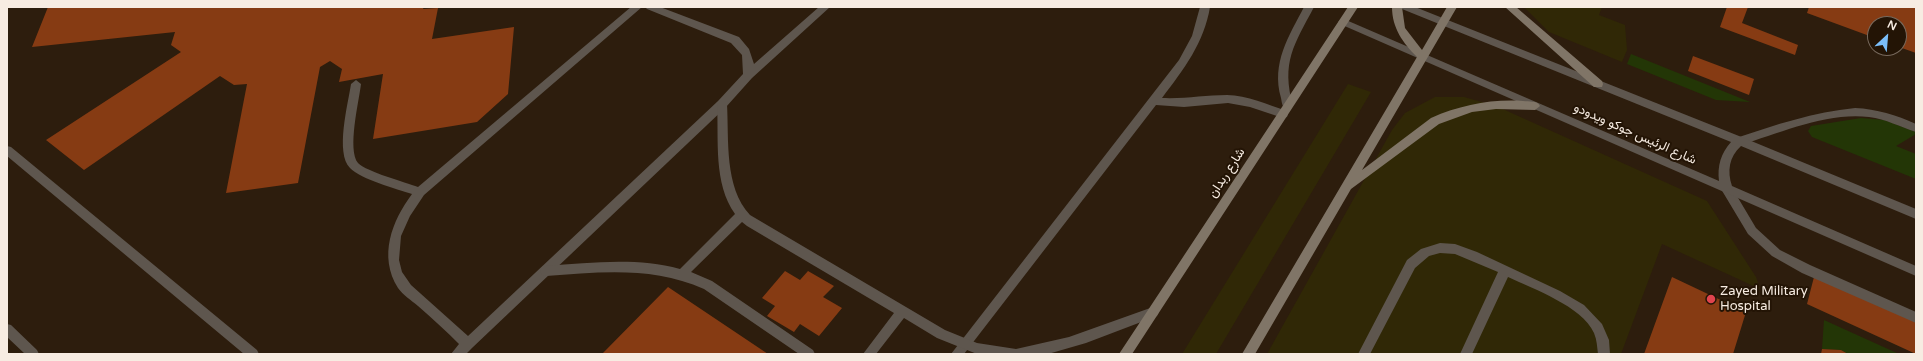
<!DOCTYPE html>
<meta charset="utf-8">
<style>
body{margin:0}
#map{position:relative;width:1923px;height:361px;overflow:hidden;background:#2d1d0d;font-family:"Varela Round",sans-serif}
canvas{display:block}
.frame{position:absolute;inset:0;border:8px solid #f7ece2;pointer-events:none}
.north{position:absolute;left:1867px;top:16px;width:40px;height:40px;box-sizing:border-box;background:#231405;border:1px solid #786a5d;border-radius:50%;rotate:26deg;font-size:11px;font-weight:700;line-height:16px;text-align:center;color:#f7ece2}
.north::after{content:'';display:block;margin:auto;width:14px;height:18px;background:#7bbef9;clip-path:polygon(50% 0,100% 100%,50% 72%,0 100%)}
</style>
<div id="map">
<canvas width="1923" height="361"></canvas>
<div class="frame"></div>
<div class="north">N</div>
</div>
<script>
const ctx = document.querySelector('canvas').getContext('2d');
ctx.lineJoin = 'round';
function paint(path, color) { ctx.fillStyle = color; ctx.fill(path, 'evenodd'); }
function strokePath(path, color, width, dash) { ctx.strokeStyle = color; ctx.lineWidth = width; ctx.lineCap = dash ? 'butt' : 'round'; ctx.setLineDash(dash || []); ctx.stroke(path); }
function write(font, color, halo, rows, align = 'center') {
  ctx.font = font + ' "Varela Round",Vazirmatn,sans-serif'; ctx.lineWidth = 4; ctx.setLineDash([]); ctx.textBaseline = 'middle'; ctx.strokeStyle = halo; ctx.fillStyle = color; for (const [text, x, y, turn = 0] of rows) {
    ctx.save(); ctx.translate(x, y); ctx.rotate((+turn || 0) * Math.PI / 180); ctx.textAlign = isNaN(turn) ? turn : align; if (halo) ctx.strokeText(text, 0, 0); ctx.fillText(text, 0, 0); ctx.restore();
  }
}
paint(new Path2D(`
 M1631 54 1750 102 1716 100 1627 64Z
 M1861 118 1884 120 1916 132V134L1896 146 1916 154V179L1812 137 1808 131 1811 126Z
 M1824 320 1899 354H1848L1841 350 1822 349Z`), '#233606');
paint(new Path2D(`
 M1524 7H1602L1599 15 1625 25 1627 50 1622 62 1549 32Z
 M1348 84 1371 92 1216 354H1182Z
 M1435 97H1464L1496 106 1707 201 1756 277 1760 289 1662 244 1621 354H1267L1392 130 1405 113Z`), '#302806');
paint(new Path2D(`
 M48 7H424L423 9 438 8 432 39 514 27 508 94 477 122 373 139 383 74 339 82 342 69 330 61 320 67 298 183 226 193 247 84 234 85 220 76 84 170 46 140 181 52 171 45 175 32 32 47Z
 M1727 7H1748L1742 23 1798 45 1795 55 1720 27Z
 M1809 7H1916V53L1899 47V24H1875V38L1807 13Z
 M1693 56 1754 79 1749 95 1688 71Z
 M785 271 800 280 808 271 834 286 823 297 842 308 819 336 800 324 794 332 767 316 775 306 762 298Z
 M1672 277 1746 312 1733 354H1644Z
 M1814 277 1916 322V354L1807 304Z
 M668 287 768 354H602Z
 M1822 349 1841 350 1848 354H1821Z`), '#863b13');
paint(new Path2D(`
 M631 7H642L424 195 410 216 401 236 399 260 402 272 411 285 468 336 718 101 743 74 742 55 731 43 647 9 645 7H660L739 37 749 49 754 64 819 7H830L752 78 726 107 472 348 466 354H451L459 344C446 331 432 318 418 306 411 300 403 295 398 288 378 256 392 221 412 194 397 189 360 179 350 168 335 153 348 104 351 84L356 80 361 84C359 101 347 150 358 163 367 172 405 182 418 187Z
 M1200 7H1210C1204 43 1184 69 1162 98 1185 99 1205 95 1227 95 1247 95 1268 105 1287 111L1288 114 1287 117 1283 118 1250 107 1228 103 1184 107 1156 105 964 354H951L1179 60 1192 36Z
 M1855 108C1877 109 1896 115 1916 124V132C1900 127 1886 119 1869 117 1826 112 1781 133 1740 145L1735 141 1736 138C1775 125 1814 112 1855 108Z
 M7 146 11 147 257 350 259 354H244L7 156Z
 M1727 184 1731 186 1756 228 1780 250 1810 265 1916 312V323L1802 273 1772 256 1748 234 1721 189 1723 186Z
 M1440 243 1455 244 1477 252 1560 291 1584 305 1602 324 1609 340 1610 354H1598C1597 347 1597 340 1594 333 1582 306 1533 289 1508 277L1472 354H1460L1498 272 1455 254 1440 253 1429 256 1415 268 1370 354H1358L1407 260 1421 249Z
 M7 324 11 325 37 350 39 354H25L7 337Z`), '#5e564e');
paint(new Path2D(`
 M722 100 727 104C729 140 724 187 750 215L945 330 977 343 1016 349 1069 337 1153 307 1157 308 1159 312 1157 316 1086 343 1048 354H977L937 338 904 318 876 354H863L894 313 747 226 742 222 691 272 712 281 813 350 815 354H799L704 289C653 266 600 272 546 276L542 275 540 271 542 267 546 266C590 263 636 257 680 269L735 214C713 183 719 140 717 104Z`), '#5e564e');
paint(new Path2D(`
 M1304 7H1314C1294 45 1281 62 1293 106L1288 110C1282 108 1282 103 1281 98 1271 63 1289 36 1304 7Z
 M1400 7H1415L1744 138 1916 209V219L1741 146C1729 157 1727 171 1732 186L1916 266V276L1340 24 1338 22 1343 18 1346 20 1719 181C1717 166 1721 153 1731 142L1402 9Z`), '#5e564e');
paint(new Path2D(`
 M1348 7H1358L1132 354H1119Z
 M1392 7H1402L1405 28 1422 50 1447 7H1457L1362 170 1431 118C1461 105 1491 99 1523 101 1529 102 1537 100 1540 106L1535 110 1496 109 1472 112 1439 124 1351 189 1255 354H1242L1417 57C1403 43 1392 28 1392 7Z
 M1505 7H1516L1602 81 1603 84 1602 87H1594Z`), '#807567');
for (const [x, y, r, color] of [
 [1711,299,5,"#e0444e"]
]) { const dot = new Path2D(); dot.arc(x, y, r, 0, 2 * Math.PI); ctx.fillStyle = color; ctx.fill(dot); strokePath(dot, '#231405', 1.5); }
write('13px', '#f7ece2', '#231405', [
 ["شارع الرئيس جوكو ويدودو",1635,134,24],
 ["شارع ربدان",1227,173,-57]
]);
write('13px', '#f7ece2', '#231405', [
 ["Zayed Military",1720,292],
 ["Hospital",1720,307]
], 'left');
</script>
